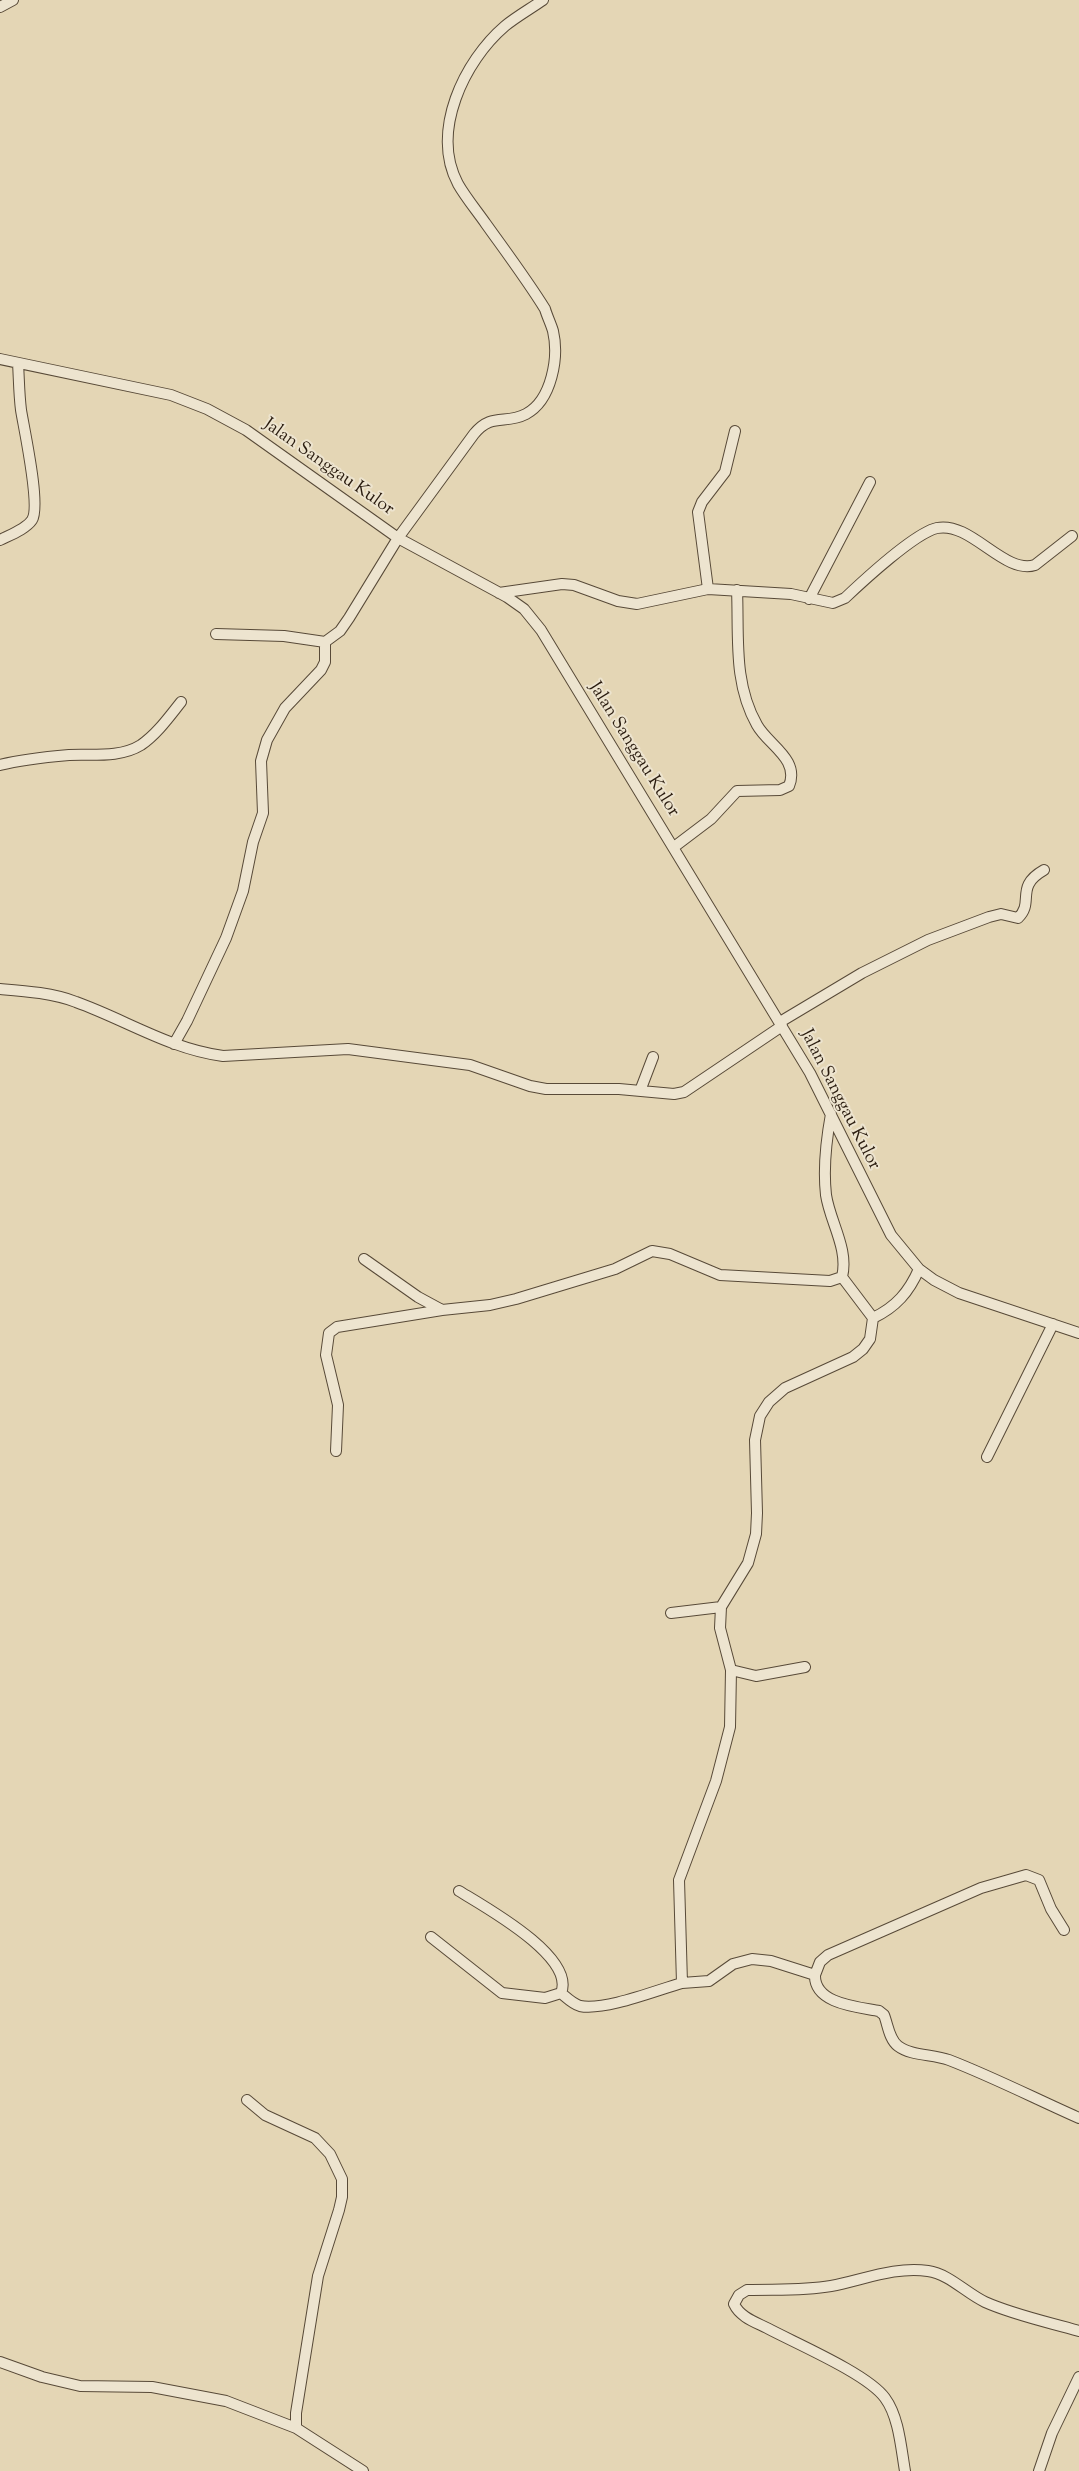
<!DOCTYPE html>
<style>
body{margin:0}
canvas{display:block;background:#e4d6b5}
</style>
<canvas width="1079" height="2471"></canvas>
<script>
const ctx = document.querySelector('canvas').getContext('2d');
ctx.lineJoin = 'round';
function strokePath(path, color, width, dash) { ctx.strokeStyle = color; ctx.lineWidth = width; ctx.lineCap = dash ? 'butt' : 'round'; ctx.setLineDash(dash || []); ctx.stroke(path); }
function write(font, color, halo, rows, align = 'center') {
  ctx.font = font + ' "Sorts Mill Goudy",serif'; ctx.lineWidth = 4; ctx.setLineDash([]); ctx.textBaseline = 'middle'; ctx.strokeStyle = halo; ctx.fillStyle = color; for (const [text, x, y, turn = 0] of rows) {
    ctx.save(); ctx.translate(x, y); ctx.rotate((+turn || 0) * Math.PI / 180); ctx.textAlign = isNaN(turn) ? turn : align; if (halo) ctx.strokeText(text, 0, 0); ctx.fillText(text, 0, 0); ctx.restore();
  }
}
const minor = new Path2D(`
 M0 7 13 0
 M0 359 171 395 207 409 246 430 398 538 507 597 524 609 541 630 810 1073 891 1235 919 1269 934 1280 959 1293 1079 1333
 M0 540C10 535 26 529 32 520 41 506 24 429 21 410 19 394 19 379 18 363
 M708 589 698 512 702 502 725 472 735 431
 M499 593 562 584 574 585 618 601 637 604 708 589 791 594 833 603 845 598C863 581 915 533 937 528 971 521 1004 575 1035 565L1072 536
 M809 599 870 482
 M216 634 284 636 325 642
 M0 765C23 759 46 757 69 755 93 754 120 758 141 745 157 734 169 717 181 702
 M674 847 711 819 737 791 780 790 789 786C800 759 768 745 757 725 733 683 739 636 737 590
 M0 989C25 991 53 993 76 1002 126 1020 170 1049 223 1056L348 1049 470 1065 530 1086 546 1089H619L674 1094 684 1092 782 1026
 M780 1022 862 973 928 940 989 917 1001 914 1018 918C1035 902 1014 887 1044 870
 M174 1044 187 1021 226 938 243 891 253 842 263 813 261 761 267 740 285 708 321 670 325 662V642L340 631 349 618 398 538 474 434C492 412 505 425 526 414 552 400 559 357 553 331 551 324 547 316 545 309 527 280 506 252 486 224 477 211 466 198 458 184 430 132 464 61 505 26 516 17 530 9 543 0
 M640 1091 653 1057
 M831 1114C826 1141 823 1168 826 1195 830 1222 849 1249 842 1277L873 1318 870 1339 863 1349 853 1357 785 1388 769 1402 760 1416 755 1440 757 1513 756 1534 748 1563 721 1607 720 1628 731 1670 730 1727 716 1781 679 1880 682 1983 709 1981 733 1964 752 1959 771 1961 815 1975C814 2004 858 2007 879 2011L884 2015C888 2025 889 2039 898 2046 911 2056 933 2054 949 2060 993 2077 1036 2099 1079 2118
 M364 1259 418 1297 442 1310 490 1305 516 1299 615 1269 652 1251 670 1254 720 1275 830 1281 842 1277
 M873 1318C896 1307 909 1292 919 1269
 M336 1451 338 1405 326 1355 329 1333 337 1327 442 1310
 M987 1457 1053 1324
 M671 1613 721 1607
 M731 1670 756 1676 805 1667
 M431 1937 502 1993 545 1998 561 1993C576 1957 485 1907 459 1891
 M815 1975 820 1962 828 1955 981 1888 1026 1875 1039 1880 1051 1909 1064 1930
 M561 1993C567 1998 573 2004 580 2006 605 2011 657 1990 682 1983
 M247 2100 265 2115 315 2138 330 2154 342 2179V2197L339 2210 318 2276 296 2413V2428
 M0 2362 42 2377 80 2386 152 2387 226 2401 296 2428 363 2471
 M905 2471C901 2448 899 2417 885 2398 868 2374 795 2343 767 2328 755 2322 740 2317 734 2304L739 2295 747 2290C775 2289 803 2291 831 2286 863 2280 895 2266 928 2271 949 2274 966 2293 985 2302 1014 2315 1048 2322 1079 2331
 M1039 2471 1052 2433 1079 2377`);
strokePath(minor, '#584a38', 12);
strokePath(minor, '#ede4cf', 10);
write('18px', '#2a1c0f', '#ede4cf', [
 ["Jalan Sanggau Kulor",328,468,35],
 ["Jalan Sanggau Kulor",633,750,58],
 ["Jalan Sanggau Kulor",839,1100,63]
]);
</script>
